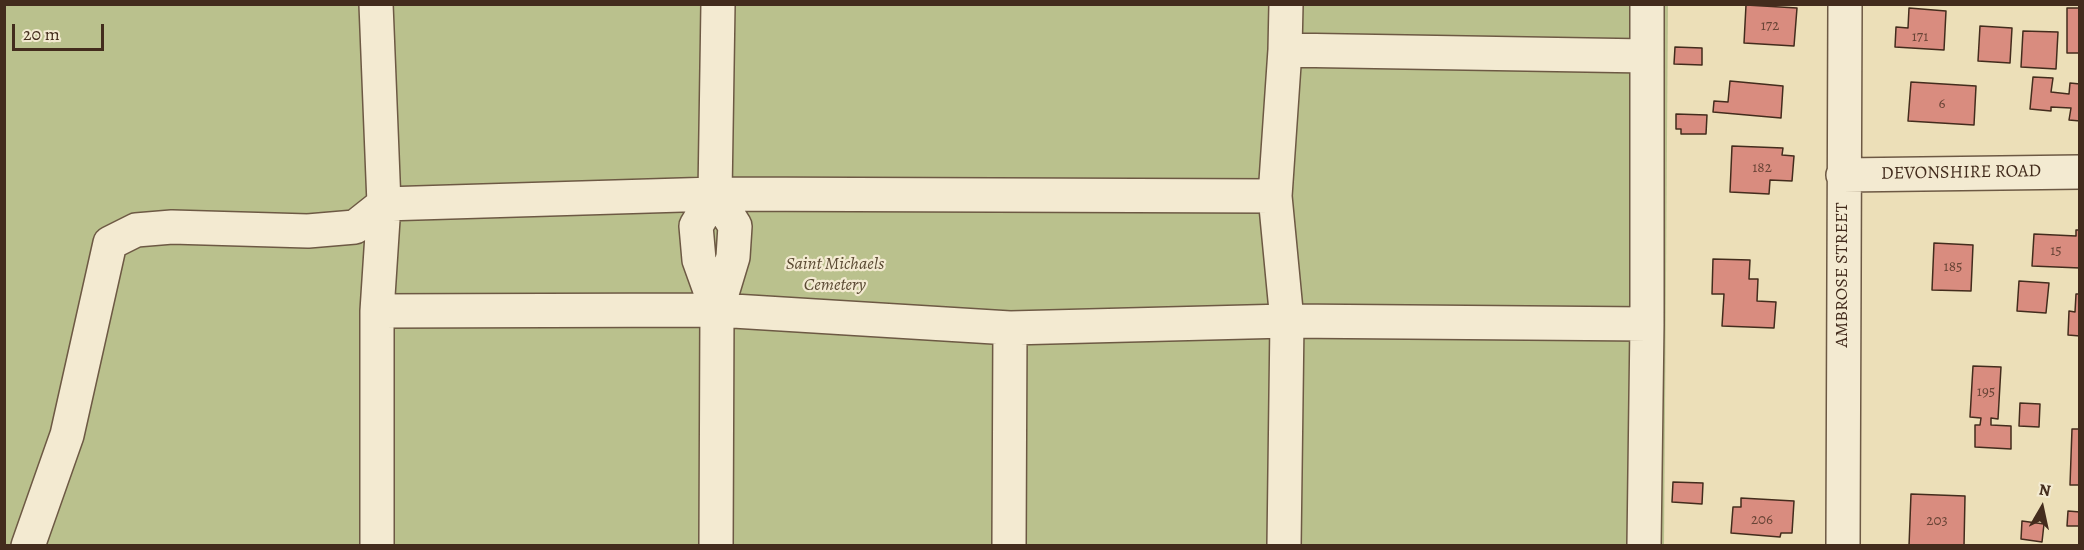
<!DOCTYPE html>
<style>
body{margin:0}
#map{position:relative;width:2084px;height:550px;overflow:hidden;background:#ecdfb8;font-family:Alegreya,serif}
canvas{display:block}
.frame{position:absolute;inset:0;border:6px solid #432c1d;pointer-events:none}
.north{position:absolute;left:2012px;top:478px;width:60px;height:60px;-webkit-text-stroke:4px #f3ead1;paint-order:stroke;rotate:9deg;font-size:16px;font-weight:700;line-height:24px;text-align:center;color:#432c1d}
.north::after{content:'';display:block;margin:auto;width:21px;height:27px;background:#432c1d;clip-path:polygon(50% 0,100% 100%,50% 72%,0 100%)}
.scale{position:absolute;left:12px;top:24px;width:92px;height:27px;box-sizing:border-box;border:3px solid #432c1d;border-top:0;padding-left:8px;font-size:18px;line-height:21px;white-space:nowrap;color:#432c1d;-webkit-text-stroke:4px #f3ead1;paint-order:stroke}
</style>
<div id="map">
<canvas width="2084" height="550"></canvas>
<div class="frame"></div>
<div class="north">N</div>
<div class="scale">20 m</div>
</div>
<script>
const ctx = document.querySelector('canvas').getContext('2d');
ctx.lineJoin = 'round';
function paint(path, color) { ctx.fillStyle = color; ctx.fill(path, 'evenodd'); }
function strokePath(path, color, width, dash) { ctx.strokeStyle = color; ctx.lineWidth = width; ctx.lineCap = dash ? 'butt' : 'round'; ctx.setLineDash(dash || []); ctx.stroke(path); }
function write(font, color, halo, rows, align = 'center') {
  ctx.font = font + ' Alegreya,serif'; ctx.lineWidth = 4.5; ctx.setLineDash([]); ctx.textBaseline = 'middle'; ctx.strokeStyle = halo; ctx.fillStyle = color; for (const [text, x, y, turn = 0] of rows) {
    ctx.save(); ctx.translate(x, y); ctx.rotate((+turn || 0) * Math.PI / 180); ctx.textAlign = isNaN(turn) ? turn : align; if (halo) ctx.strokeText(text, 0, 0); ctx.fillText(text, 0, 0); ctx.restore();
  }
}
paint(new Path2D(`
 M4 5H1668L1664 545H5Z`), '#bac18d');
const building = new Path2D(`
 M1746 5 1797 8 1794 46 1744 43Z
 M1909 8 1946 11 1944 50 1895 47 1896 27 1908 28Z
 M2067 8H2080V53H2067Z
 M1980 26 2012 28 2010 63 1978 61Z
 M2023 31 2058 32 2056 69 2021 67Z
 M1675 47 1702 48V65L1674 64Z
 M2033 77 2053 78 2051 92 2069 94 2070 83 2080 84V121L2069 120 2071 108 2051 107V111L2030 109Z
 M1730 81 1783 86 1781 118 1713 112 1714 101 1728 102Z
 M1911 82 1976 86 1974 125 1908 121Z
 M1676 114 1707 115 1706 134H1681V129H1676Z
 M1732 146 1783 148 1782 155 1794 156 1792 181 1770 180 1769 194 1730 192Z
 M2076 230H2080V268L2032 266 2034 234 2076 236Z
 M1934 243 1973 245 1971 291 1932 290Z
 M1713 259 1750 260 1749 279H1758L1757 301 1776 302 1774 328 1722 326 1724 294H1712Z
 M2019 281 2049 283 2046 313 2017 311Z
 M2076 294H2080V336L2068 335 2069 311 2075 312Z
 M1973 366 2001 367 1998 419 1991 418V425L2011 426V449L1975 447V425H1980L1981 418 1970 417Z
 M2020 403 2040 404 2039 427 2019 426Z
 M2072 429H2080V485H2070Z
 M1673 482 1703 483 1702 504 1672 502Z
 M1911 494 1965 496 1964 546H1909Z
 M1741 498 1794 501 1792 533H1781L1780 537 1731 533 1733 507H1741Z
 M2068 511 2080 512V526H2067Z
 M2022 521 2044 524 2042 542 2021 539Z`);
paint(building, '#d98c7f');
strokePath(building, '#432c1d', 1.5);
const minor = new Path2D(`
 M376 4 384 204 715 194 1275 196 1287 321 1284 546
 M1285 50 1647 56
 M1843 175 2080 172
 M715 194 735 226 733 257 717 310 699 260 696 226 715 194 718 4
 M1275 196 1285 50 1286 4
 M377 311 717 310 1010 328 1009 546
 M1010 328 1287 321 1647 324
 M28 546 67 435 110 243 136 230 172 227 308 231 355 227 384 204 377 311V546
 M716 546 717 310
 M1644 546 1647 324V4
 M1843 546 1845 4`);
strokePath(minor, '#6d5944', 36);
strokePath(minor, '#f3ead1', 33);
write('15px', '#684436', null, [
 ["172",1770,26],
 ["171",1920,37],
 ["6",1942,104],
 ["182",1762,168],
 ["15",2056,251],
 ["185",1953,267],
 ["195",1986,392],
 ["206",1762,520],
 ["203",1937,521]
]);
write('18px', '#432c1d', '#f3ead1', [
 ["DEVONSHIRE ROAD",1961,173,-1],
 ["AMBROSE STREET",1843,275,-90]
]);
write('italic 18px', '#5b4a33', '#f3ead1', [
 ["Saint Michaels",835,265],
 ["Cemetery",835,286]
]);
</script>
